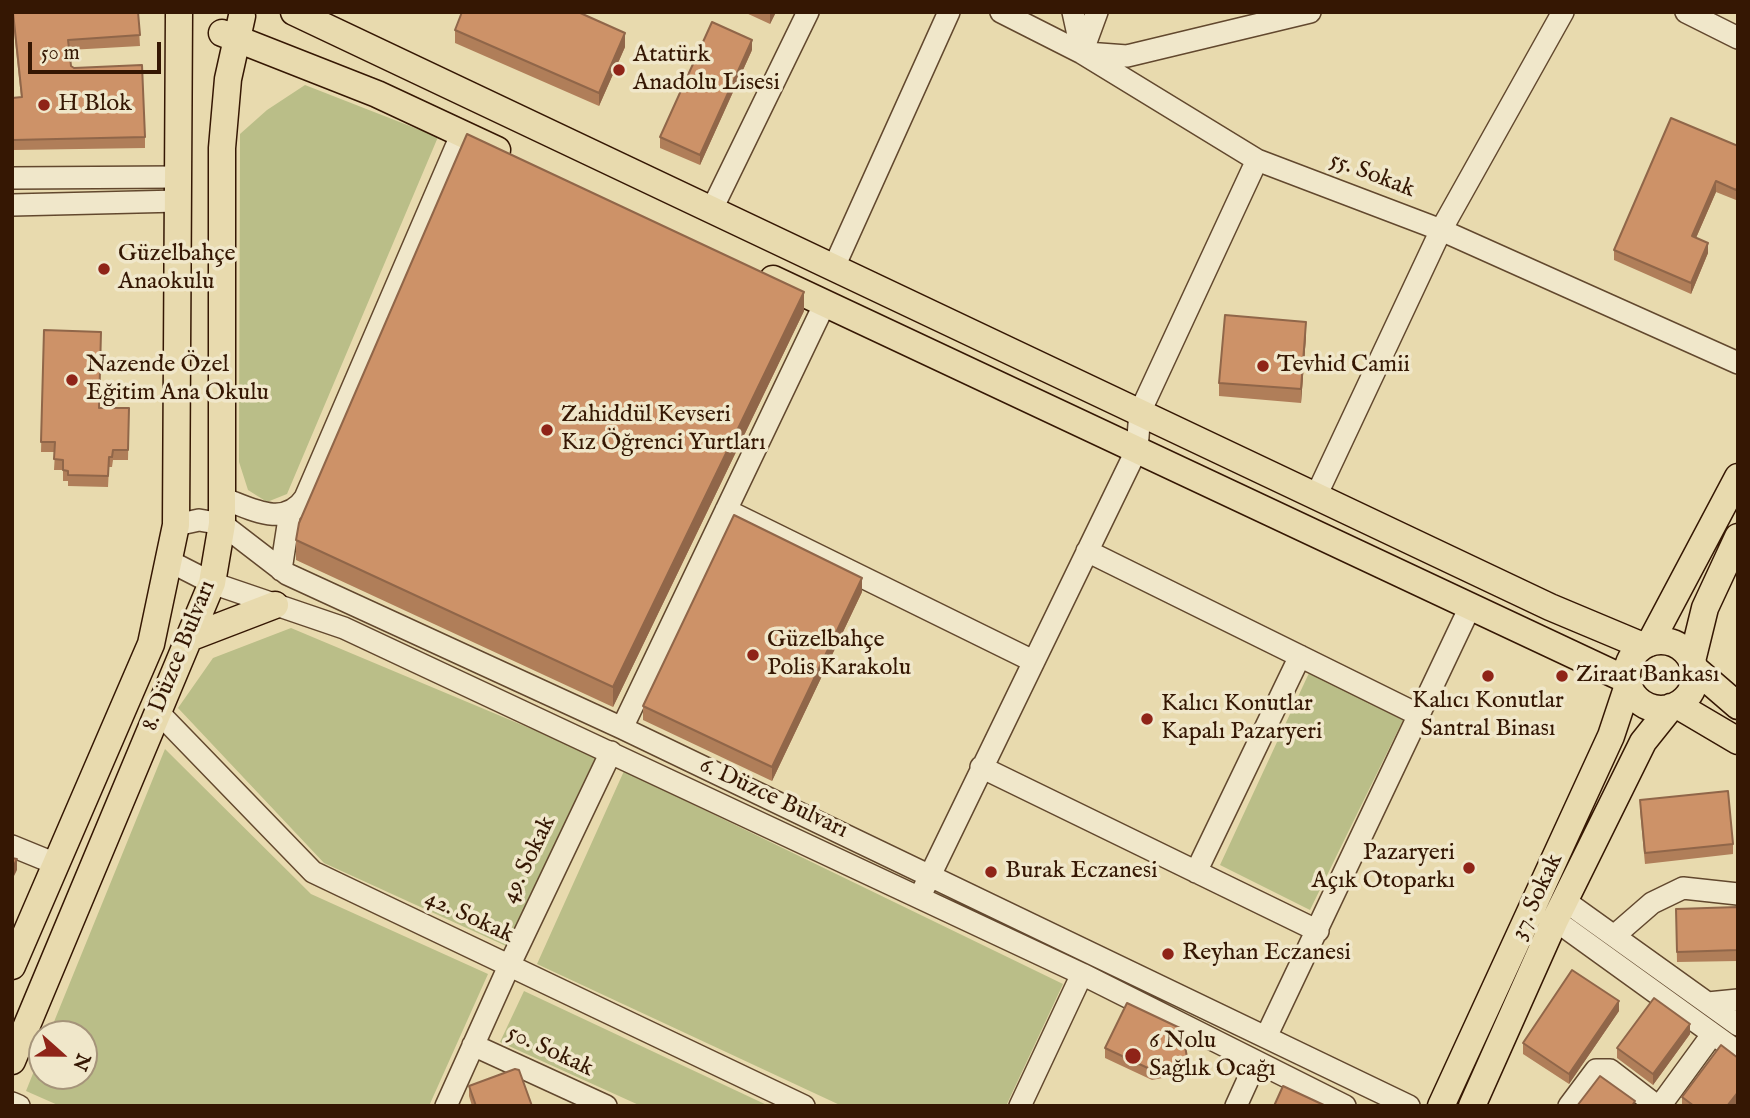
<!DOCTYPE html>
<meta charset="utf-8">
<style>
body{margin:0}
#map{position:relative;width:1750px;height:1118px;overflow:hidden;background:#e8daae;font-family:"IM FELL English",serif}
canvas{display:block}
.frame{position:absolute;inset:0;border:14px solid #351703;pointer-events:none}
.north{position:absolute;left:28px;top:1020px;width:70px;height:70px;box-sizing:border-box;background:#f0e7ca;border:2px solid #a5947a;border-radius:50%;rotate:111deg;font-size:19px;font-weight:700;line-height:28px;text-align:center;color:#351703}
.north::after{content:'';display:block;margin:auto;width:24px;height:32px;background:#8f2418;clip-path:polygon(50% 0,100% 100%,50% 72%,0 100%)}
.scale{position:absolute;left:28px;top:42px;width:133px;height:32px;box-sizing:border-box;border:4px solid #351703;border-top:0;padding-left:9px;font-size:21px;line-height:24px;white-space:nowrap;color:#351703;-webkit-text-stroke:5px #f0e7ca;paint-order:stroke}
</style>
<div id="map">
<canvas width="1750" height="1118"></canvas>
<div class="frame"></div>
<div class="north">N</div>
<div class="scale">50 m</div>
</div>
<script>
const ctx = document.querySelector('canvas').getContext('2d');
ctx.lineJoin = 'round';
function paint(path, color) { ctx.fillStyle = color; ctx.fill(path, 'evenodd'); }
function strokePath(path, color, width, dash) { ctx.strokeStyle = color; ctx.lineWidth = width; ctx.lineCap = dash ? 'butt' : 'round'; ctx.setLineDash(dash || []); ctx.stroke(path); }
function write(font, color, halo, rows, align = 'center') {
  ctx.font = font + ' "IM FELL English",serif'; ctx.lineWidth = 7; ctx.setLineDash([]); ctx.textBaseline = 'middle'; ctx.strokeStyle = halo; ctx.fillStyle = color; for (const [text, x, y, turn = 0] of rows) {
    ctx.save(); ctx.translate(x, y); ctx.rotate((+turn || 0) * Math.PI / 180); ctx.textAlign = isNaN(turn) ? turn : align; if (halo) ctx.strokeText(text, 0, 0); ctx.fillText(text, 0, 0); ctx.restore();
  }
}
paint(new Path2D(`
 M305 85 438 137 287 494 267 502 248 490 239 462 240 134 267 110Z
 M291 628 596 756 506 946 324 863 178 708 213 658Z
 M1309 673 1403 720 1310 910 1220 865Z
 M165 749 311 894 488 974 429 1106H60L26 1091 42 1051V1076H84V1034H49Z
 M624 771 1063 984 1006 1106H842L537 964Z
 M524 991 769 1106H641L500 1042Z`), '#babe88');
const minor = new Path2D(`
 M1001 12 1082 53 1257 160 1441 230 1738 363
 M1073 12 1082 53
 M1686 12 1738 38
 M1082 53 1097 12
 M1086 53 1127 56 1310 12
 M12 178 179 177
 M12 205 179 201
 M712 209 808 12
 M834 267 949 12
 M1316 496 1441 230 1563 12
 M222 498C250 508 284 529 305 498L462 133
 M726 510 1033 661
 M176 525 199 520 222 524 287 574 622 728 1409 1106
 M1087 551 1419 715
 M169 561 212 583 344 628 1082 974 1345 1106
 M281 570 290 512
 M158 712 313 872 804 1106
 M622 728 825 303
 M981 767 1318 931
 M12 846 56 864
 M1196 872 1300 656
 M924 888 1137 449 1140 412 1257 160
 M1565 901 1738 1025
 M1555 920 1738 1052
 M1614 936 1652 903 1683 888 1738 894
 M1708 1003 1738 1000
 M1266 1037 1470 607
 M473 1045 606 1106
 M12 1103 19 1106
 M446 1106 509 966 611 752
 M1020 1106 1082 974
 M1236 1106 1256 1062
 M1569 1106 1596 1070H1610L1657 1106
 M1660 1106 1706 1043`);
const major = new Path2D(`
 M294 12 1550 607 1643 646
 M222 33 377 94 497 150
 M773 279 1627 680
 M189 638 275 605
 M1627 675a34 34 0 1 1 68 0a34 34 0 1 1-68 0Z
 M1650 643 1738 477
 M1692 661 1705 608 1738 537
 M1694 668 1738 706
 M1677 705 1738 741
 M12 966 151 644 176 525 179 12
 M12 1061 212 583 222 524V148L228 79 242 16
 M1441 1106 1611 736 1628 685
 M1472 1106 1555 920 1643 742 1671 707`);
strokePath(minor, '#62482e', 24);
strokePath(major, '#351703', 29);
strokePath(minor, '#f0e7ca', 21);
strokePath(major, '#e8daae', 26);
paint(new Path2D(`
 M12 12H138L140 46 69 50 71 66 145 137V148L13 150 12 98 21 97Z
 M744 12H776L770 24Z
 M455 30 625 47 599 106 455 43Z
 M752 50 700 165 660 148V137Z
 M1738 146 1736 200 1716 192 1696 238 1708 253 1691 294 1614 260V250Z
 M804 311 613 707 296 560V540Z
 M44 330 100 408H129L128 460H113L112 467H109L108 487 68 486V481H63V470H54L55 452H41Z
 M1306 336 1301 403 1219 396V383Z
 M862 592 772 781 643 720V706Z
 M1640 800 1733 844V854L1645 864 1640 810Z
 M1738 907V961L1677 962 1676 909Z
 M1619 1011 1569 1084 1523 1054V1043Z
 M1690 1034 1653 1085 1617 1058V1048Z
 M1105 1048 1188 1063V1073L1152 1080 1105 1058Z
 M1738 1058V1102L1735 1106H1682V1097Z
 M469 1086 532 1106H472L469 1096Z`), '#b07e59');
paint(new Path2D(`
 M770 12H776L770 24Z
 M625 33V47L599 106V93Z
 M752 40V50L700 165V155Z
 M1716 181V192L1692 247V236Z
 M1738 186V196L1736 200V190Z
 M1708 243V253L1691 294V283Z
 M804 292V311L613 707V687Z
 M1306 322V336L1301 403V389Z
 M862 578V592L772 781V767Z
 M17 859V870L12 880V870Z
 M1619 1001V1011L1569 1084V1074Z
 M1690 1024V1034L1653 1085V1074Z
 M1738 1092V1102L1735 1106H1727Z`), '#906649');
const building = new Path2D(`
 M13 12H138L140 35 68 40 71 66 74 68 142 65 145 137 13 140 12 98 22 97Z
 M462 12H578L625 33 599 93 455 30Z
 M712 22 752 40 700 155 660 137Z
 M1671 118 1738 146V186L1736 190 1716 181 1692 236 1708 243 1691 283 1614 250Z
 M467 134 804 292 613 687 296 540 299 523Z
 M1225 315 1306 322 1301 389 1219 383Z
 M44 330 101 332 99 408H129L128 450H113L112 457H109L108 476 68 475V471L63 470V460L54 459 55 442H41Z
 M734 515 862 578 772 767 643 706Z
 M1728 791 1733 844 1645 853 1640 800Z
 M12 858 17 859 12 870Z
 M1738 907V950L1677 952 1676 909Z
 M1572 970 1619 1001 1569 1074 1523 1043Z
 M1654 998 1690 1024 1653 1074 1617 1048Z
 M1127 1003 1182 1029 1188 1063 1152 1070 1105 1048Z
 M1721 1045 1738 1058V1092L1727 1106H1694L1682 1097Z
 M515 1069 519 1070 532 1106H476L469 1086Z
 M1600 1076 1635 1101 1632 1106H1577Z
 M1283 1086 1326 1106H1274Z`);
paint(building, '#cd9268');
strokePath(building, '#906649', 2);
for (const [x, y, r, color] of [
 [619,70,7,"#8f2418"],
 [44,105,7,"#8f2418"],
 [104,269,7,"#8f2418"],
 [1263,366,7,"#8f2418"],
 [72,380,7,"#8f2418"],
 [547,430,7,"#8f2418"],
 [753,655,7,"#8f2418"],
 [1488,676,7,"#8f2418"],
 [1562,676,7,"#8f2418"],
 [1147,719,7,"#8f2418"],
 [1469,868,7,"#8f2418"],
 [991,872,7,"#8f2418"],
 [1168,954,7,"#8f2418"],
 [1133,1056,9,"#8f2418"]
]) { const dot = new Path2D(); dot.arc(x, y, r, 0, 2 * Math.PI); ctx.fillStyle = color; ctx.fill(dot); strokePath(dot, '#f0e7ca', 2.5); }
write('24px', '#351703', '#f0e7ca', [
 ["Atatürk",633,56],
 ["Anadolu Lisesi",633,84],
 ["H Blok",58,105],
 ["Güzelbahçe",118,255],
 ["Anaokulu",118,283],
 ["Nazende Özel",86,366],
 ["Eğitim Ana Okulu",86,394],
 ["Tevhid Camii",1277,366],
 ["Zahiddül Kevseri",561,416],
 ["Kız Öğrenci Yurtları",561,444],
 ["Güzelbahçe",767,641],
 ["Polis Karakolu",767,669],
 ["Ziraat Bankası",1576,676],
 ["Kalıcı Konutlar",1488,702,"center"],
 ["Santral Binası",1488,730,"center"],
 ["Kalıcı Konutlar",1161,705],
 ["Kapalı Pazaryeri",1161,733],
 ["Pazaryeri",1455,854,"right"],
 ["Açık Otoparkı",1455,882,"right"],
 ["Burak Eczanesi",1005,872],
 ["Reyhan Eczanesi",1182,954],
 ["6 Nolu",1149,1042],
 ["Sağlık Ocağı",1149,1070]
], 'left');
write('24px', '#351703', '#f0e7ca', [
 ["55. Sokak",1372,176,21],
 ["8. Düzce Bulvarı",180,656,-68],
 ["6. Düzce Bulvarı",773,799,25],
 ["49. Sokak",530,860,-64],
 ["37. Sokak",1538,897,-65],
 ["42. Sokak",469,918,25],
 ["50. Sokak",550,1052,25]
]);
</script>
